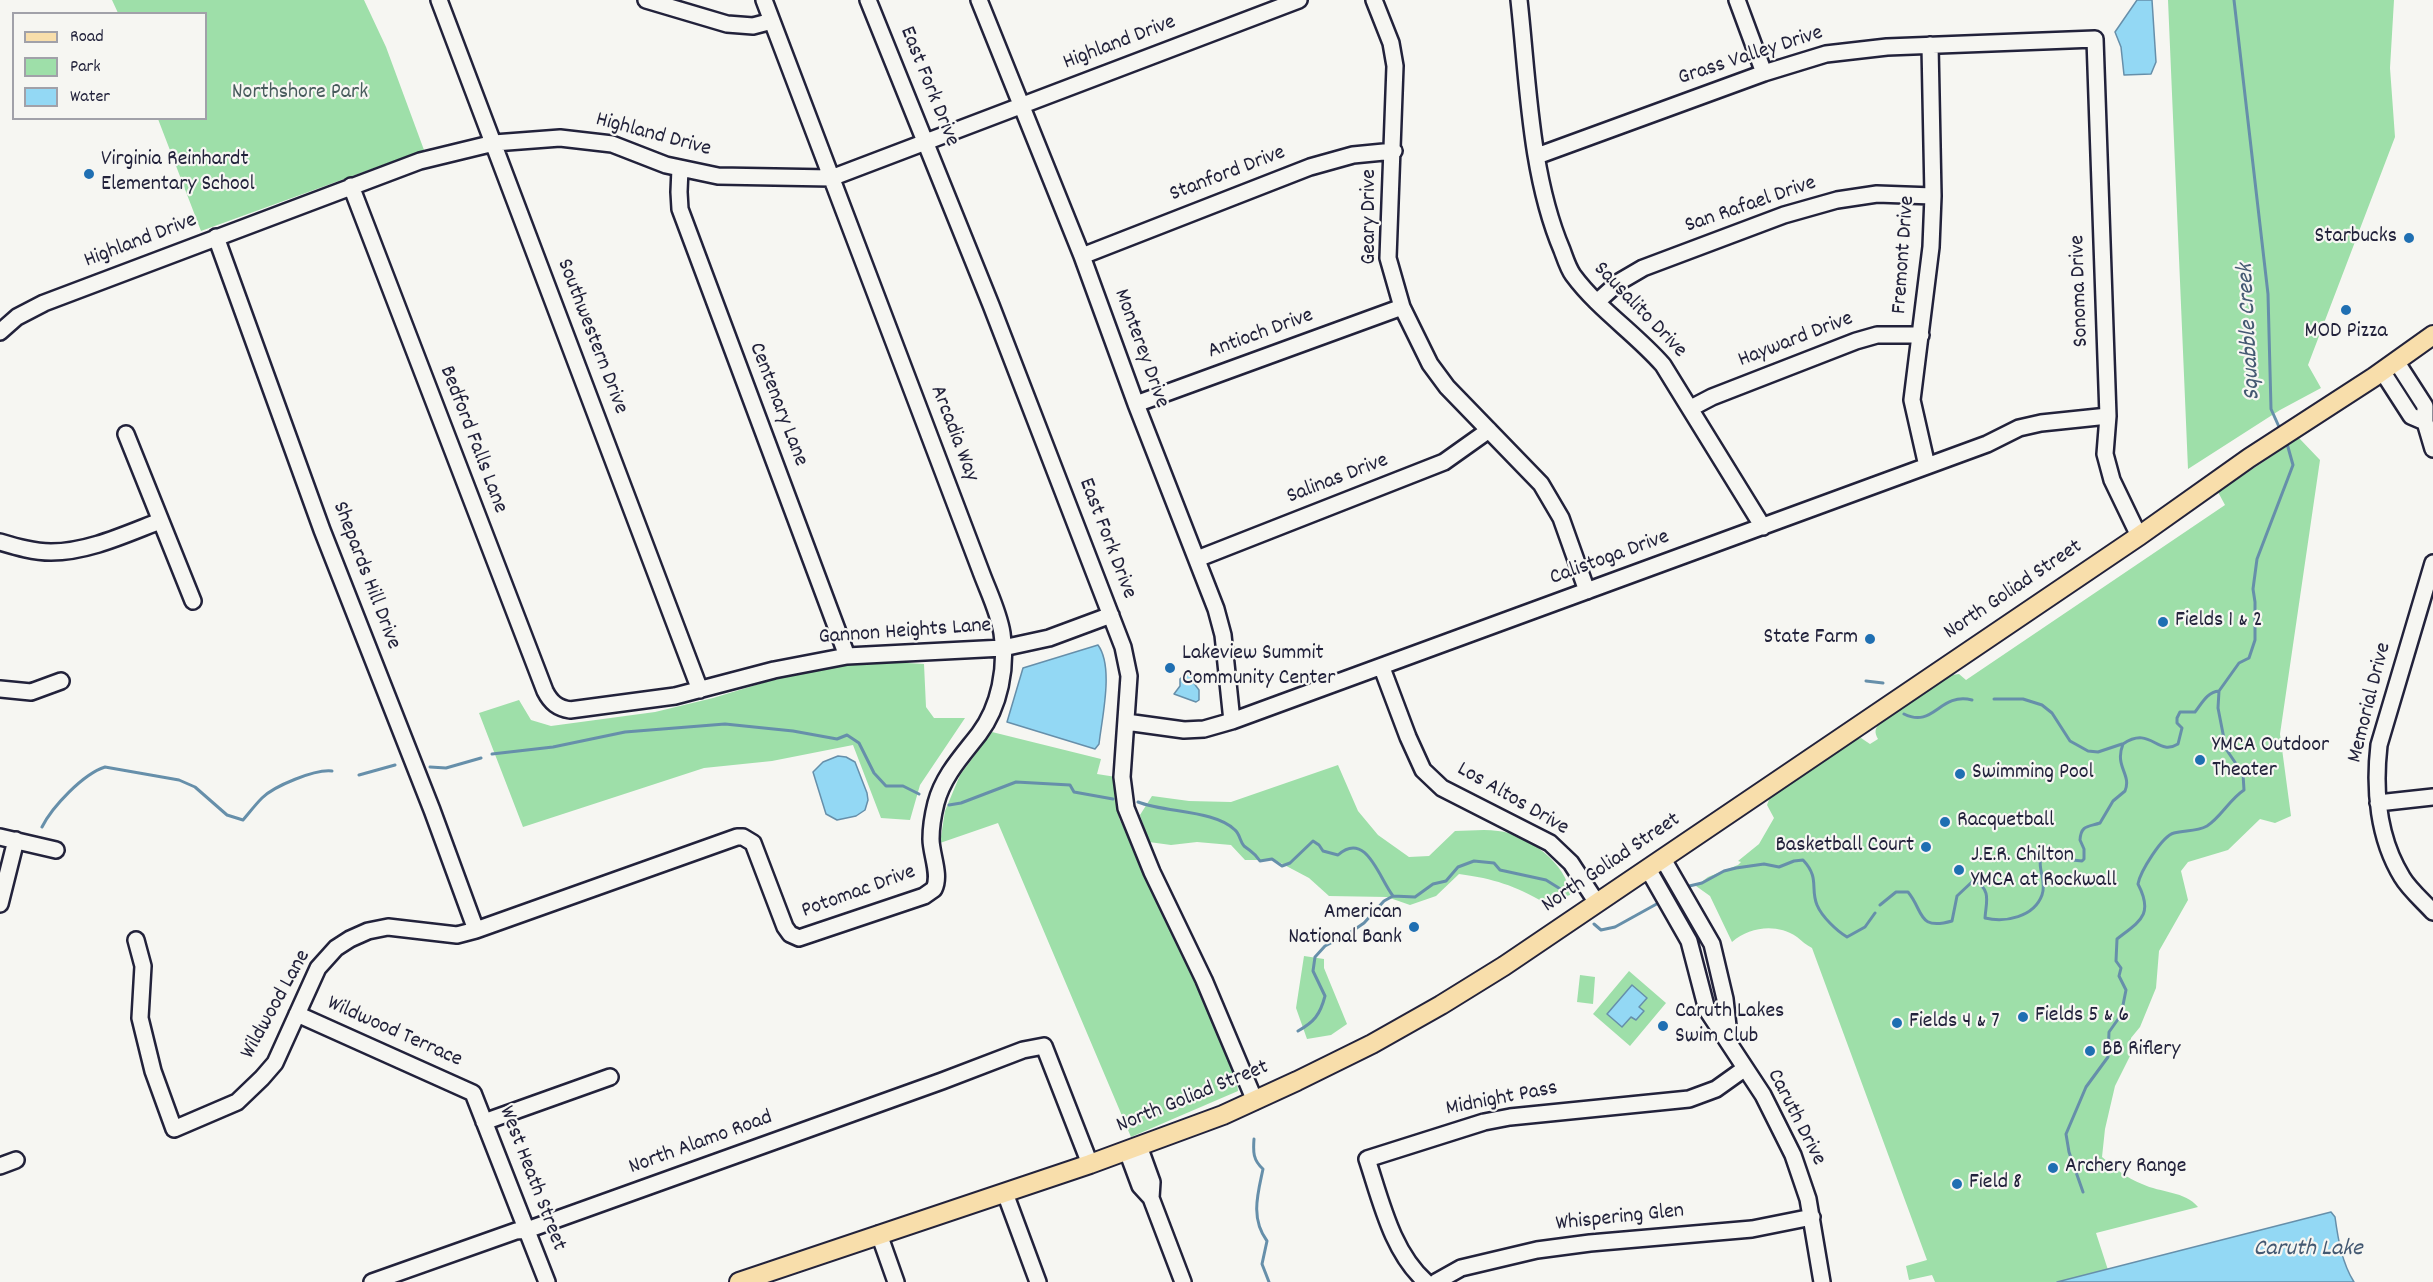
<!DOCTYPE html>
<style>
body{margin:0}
#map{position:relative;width:2433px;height:1282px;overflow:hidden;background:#f6f6f2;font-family:Dekko,sans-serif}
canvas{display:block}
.legend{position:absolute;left:12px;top:12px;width:195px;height:108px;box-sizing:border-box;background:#f6f6f2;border:2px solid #a1a1a9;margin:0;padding:8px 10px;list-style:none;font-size:18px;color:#22223b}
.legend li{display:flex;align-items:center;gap:12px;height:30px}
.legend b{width:30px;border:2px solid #a1a1a9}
</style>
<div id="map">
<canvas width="2433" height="1282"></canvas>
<ul class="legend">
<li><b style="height:8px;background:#f8deab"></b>Road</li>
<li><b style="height:16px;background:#9edfa9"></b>Park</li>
<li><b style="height:16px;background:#93d8f4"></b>Water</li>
</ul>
</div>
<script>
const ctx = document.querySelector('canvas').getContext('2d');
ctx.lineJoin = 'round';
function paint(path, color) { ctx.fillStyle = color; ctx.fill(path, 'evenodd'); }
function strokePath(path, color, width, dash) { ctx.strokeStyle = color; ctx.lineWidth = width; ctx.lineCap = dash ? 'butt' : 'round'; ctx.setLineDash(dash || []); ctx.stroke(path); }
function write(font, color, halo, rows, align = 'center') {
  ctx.font = font + ' Dekko,sans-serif'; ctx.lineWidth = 4.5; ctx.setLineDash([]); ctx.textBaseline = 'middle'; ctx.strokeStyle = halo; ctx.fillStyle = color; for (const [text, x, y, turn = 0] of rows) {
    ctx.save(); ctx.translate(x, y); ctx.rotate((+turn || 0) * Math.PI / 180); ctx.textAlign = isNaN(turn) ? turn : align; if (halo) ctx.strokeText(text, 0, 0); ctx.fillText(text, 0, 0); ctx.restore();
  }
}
paint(new Path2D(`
 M112 0H364L386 47 424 150 201 231 158 119 206 118V14L118 13Z
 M2168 0H2394L2390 68 2395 137 2308 365 2321 388 2280 410 2188 469Z
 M2299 438 2320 460 2280 734 2291 816 2275 823 2260 819 2228 850 2188 862 2181 871 2188 900 2159 951 2156 988 2140 1027 2131 1038 2130 1056 2115 1086 2105 1129 2102 1157C2115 1168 2126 1178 2142 1184 2161 1193 2185 1191 2198 1207L2096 1233 2108 1270 2060 1282H1935L1932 1275 1909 1280 1906 1266 1927 1260 1812 948C1806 945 1802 941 1797 937 1776 923 1750 927 1732 942L1710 896 1696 886 1708 877 1738 865 1741 862 1738 861 1759 844 1774 818 1767 805 1770 797 1854 740 1861 738 1870 744 1878 739C1874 732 1875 728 1880 723L1952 675 1959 674 1966 680 2225 505 2218 492Z
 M858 660 924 664 926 707 934 718H965L920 785 910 820 881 818 853 745 772 761 704 768 523 827 479 713 519 700 531 720 551 726 655 712 713 698 779 678Z
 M992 732 1101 759 1097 774 1116 777 1119 818 1210 1010 1237 1082 1238 1091 1131 1137 998 823 940 843 945 811 960 775Z
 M1338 765 1358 811 1378 835 1409 857 1429 856 1455 831C1469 831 1484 829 1498 831 1527 834 1568 864 1570 895L1545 903C1513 885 1495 879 1459 874L1436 896 1410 905 1387 897 1329 896 1309 878 1275 860H1245L1231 845 1197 842 1171 845 1149 842 1140 815 1152 796 1189 801 1231 802Z
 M1304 956 1324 959V968L1347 1024 1331 1035 1307 1039 1296 1008Z
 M1629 971 1666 1003 1630 1046 1593 1014Z
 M1580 975 1595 977 1593 1004 1577 1002Z`), '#9edfa9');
const water = new Path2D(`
 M2137 0H2152L2156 62 2151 74 2124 75 2121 47 2115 32Z
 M1098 645C1114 667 1102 717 1099 744L1095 749 1007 722 1023 668Z
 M1187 672 1193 674V682L1199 690V700L1196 702 1174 694 1180 686V679Z
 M838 756 846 757 855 762 867 793 868 800 865 810 856 816 837 820 826 814 813 772 823 762Z
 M1632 985 1647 998 1639 1007 1644 1011 1636 1020 1631 1017 1622 1027 1607 1014Z
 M2331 1212 2335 1217C2338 1239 2342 1263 2354 1282H2057Z`);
paint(water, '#93d8f4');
strokePath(water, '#668faa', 1.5);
strokePath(new Path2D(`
 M2234 0 2268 294 2271 409 2280 429
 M1866 681 1883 683
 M1994 699H2023L2042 705 2052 713 2070 741 2088 751 2098 752 2122 744
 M1904 714C1934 729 1939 692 1972 700
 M492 754 553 747 625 732 725 724 793 731 837 739 847 735 859 743 874 773 886 786H903L919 794
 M430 767 446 768 481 758
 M359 775 395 765
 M1138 802C1166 813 1215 810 1235 830 1240 834 1240 842 1244 846 1253 853 1254 852 1260 861L1272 859 1282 866 1290 863 1313 841 1319 845 1323 851 1338 855C1366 830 1379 878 1393 896L1415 897 1433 884 1446 881 1458 867 1474 861 1494 863 1500 870 1546 880 1562 890
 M949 805 961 803 1016 782 1070 785 1074 792 1113 799
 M42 827C52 807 83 774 105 767L179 780 195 787 227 815 243 820C249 813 255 805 262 798 274 786 315 769 332 771
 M1685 887 1702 883 1724 871 1736 868 1764 864 1779 867 1794 861 1803 860C1820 878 1810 888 1817 905 1822 917 1837 931 1847 937L1865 927 1875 913
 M1880 905 1896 892H1908C1924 911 1917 931 1952 921L1957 896 1974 880C1992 890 1986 902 1985 918 2005 923 2034 917 2042 895 2048 879 2033 865 2045 850L2063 859 2082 861 2084 859V849L2080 840C2081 825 2088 827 2100 823L2113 801 2125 791C2132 774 2114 767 2123 744 2151 725 2157 757 2178 744L2182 728 2177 723V718L2180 712H2195C2202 703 2207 692 2219 691
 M1594 924 1601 930 1615 927 1662 901
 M1298 1031C1314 1022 1320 1015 1325 996L1313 971 1315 957 1325 946 1348 934 1364 923 1384 901 1393 896
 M1254 1139C1253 1152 1253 1160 1263 1169 1258 1193 1250 1218 1267 1241L1262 1264 1269 1282
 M2083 1192 2069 1152 2066 1134 2086 1087 2108 1057 2109 1032 2121 1015 2126 990 2119 976 2121 968 2116 961 2117 939C2140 921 2154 915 2138 884 2140 872 2162 836 2174 833 2185 830 2196 832 2207 826 2221 817 2229 800 2244 790L2243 774 2226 749 2218 708 2219 691 2239 663 2249 658 2255 640V602L2253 589 2257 559 2293 465 2286 440`), '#668faa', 3);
const minor = new Path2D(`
 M439 0 700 690
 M646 0 727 24 753 26 772 21
 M868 0 991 305 1123 647 1129 676 1122 777 1126 808 1152 872 1204 980 1255 1101
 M979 0 1082 256 1136 404 1216 609 1223 635 1232 721
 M1374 0 1391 43 1395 66 1388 258 1402 307 1430 364 1447 387 1541 484 1561 518 1587 591
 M1519 0C1528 81 1530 175 1562 250 1565 258 1568 268 1573 275 1598 309 1635 333 1663 365L1763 527
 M1737 0 1764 73
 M1537 156 1764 73 1826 54 1887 47 2095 39 2108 416 2105 454 2112 480 2139 536
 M680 168 679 192 680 209 847 656
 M351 186 545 691C551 703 558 708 570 710L675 696 774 670 847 656 1003 648 1049 638 1111 615
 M216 237 322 530 432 810 476 930
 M1082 256 1310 167 1353 155 1394 151
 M1597 302 1619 282 1643 268 1784 215 1837 200 1877 194 1933 196
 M0 332 17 317 44 303 420 161 494 143 560 138 612 144 666 165 718 176 831 178 1299 0
 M2396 361 2425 406V422L2433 449
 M2382 371 2411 416 2425 422
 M1136 404 1402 307
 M1691 408 1712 397 1856 341 1877 335H1921
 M126 434 193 601
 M1927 466 1912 400 1931 247 1933 196 1930 45
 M0 542C17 547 34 552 51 552 88 552 126 534 160 521
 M1197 559 1444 462 1489 430
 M2433 563 2379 745C2374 789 2378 838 2402 877 2409 889 2423 901 2433 912
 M1382 668 1408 737 1423 770 1442 788 1550 843 1571 863 1597 903
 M0 689 31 692 61 681
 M1126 722 1184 730 1204 729 1232 721 1987 444 2019 428 2041 423 2108 416
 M2378 803 2433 797
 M0 837 56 850
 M1663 859 1712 944 1725 999 1730 1044
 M1648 869 1689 941 1707 1010 1763 1095 1793 1155 1808 1199 1822 1282
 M0 904 16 840
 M136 940 143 966 140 1018 153 1071 174 1129 237 1102 262 1078 275 1063 318 968 336 948 350 939 368 931 388 927 457 935 476 930 737 837H743L753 843 785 927 790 934 799 938 924 896 934 889C941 875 931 854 931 839 931 827 933 815 936 803 943 776 962 756 979 734 1000 706 1007 667 1002 633 999 614 990 595 983 577L764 0
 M297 1014 473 1093 547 1282
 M484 1122 610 1077
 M1139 1146 1152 1182 1151 1198
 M1127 1151 1140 1186 1151 1198 1183 1282
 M0 1166 16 1160
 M1005 1193 1038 1282
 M879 1234 896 1282
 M372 1282 516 1231 527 1230 942 1081 1023 1050 1044 1046 1090 1164
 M1426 1282C1392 1252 1381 1201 1367 1159L1484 1122 1510 1117 1689 1099 1716 1089 1744 1069
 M1436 1282 1461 1268 1537 1250 1590 1243 1752 1229 1812 1217`);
const major = new Path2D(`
 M739 1282 1090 1164 1223 1115 1297 1081 1372 1044 1441 1005 1504 966 2139 536 2249 458 2374 377 2433 335`);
strokePath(minor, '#22223b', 20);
strokePath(major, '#22223b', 22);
strokePath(minor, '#f6f6f2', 15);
strokePath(major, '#f8deab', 18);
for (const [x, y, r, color] of [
 [89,174,6,"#1f6fb2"],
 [2409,238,6,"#1f6fb2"],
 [2346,310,6,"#1f6fb2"],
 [2163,622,6,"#1f6fb2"],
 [1870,639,6,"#1f6fb2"],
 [1170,668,6,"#1f6fb2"],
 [2200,760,6,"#1f6fb2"],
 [1960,774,6,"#1f6fb2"],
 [1945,822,6,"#1f6fb2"],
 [1926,847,6,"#1f6fb2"],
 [1959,870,6,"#1f6fb2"],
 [1414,927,6,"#1f6fb2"],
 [2023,1017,6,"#1f6fb2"],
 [1897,1023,6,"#1f6fb2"],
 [1663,1026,6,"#1f6fb2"],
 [2090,1051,6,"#1f6fb2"],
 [2053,1168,6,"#1f6fb2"],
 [1957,1184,6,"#1f6fb2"]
]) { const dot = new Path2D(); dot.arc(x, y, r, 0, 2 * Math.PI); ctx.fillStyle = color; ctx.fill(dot); strokePath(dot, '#f6f6f2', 2); }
write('22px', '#22223b', '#f6f6f2', [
 ["Highland Drive",1120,44,-21],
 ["Grass Valley Drive",1751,57,-18],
 ["East Fork Drive",928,87,68],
 ["Highland Drive",653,136,15],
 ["Stanford Drive",1228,175,-21],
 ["San Rafael Drive",1751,206,-19],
 ["Geary Drive",1371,217,-90],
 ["Highland Drive",141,242,-21],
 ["Fremont Drive",1905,255,-86],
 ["Sonoma Drive",2081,291,-92],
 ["Sausalito Drive",1639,311,46],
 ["Antioch Drive",1261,335,-20],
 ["Southwestern Drive",591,337,69],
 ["Hayward Drive",1796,341,-21],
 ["Monterey Drive",1140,349,70],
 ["Centenary Lane",777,405,69],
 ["Arcadia Way",953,434,69],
 ["Bedford Falls Lane",472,440,69],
 ["Salinas Drive",1338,480,-21],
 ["East Fork Drive",1106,539,69],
 ["Calistoga Drive",1610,559,-20],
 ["Shepards Hill Drive",365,576,69],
 ["North Goliad Street",2014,591,-34],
 ["Gannon Heights Lane",905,633,-4],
 ["Memorial Drive",2371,703,-76],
 ["Los Altos Drive",1512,800,30],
 ["North Goliad Street",1612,864,-34],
 ["Potomac Drive",859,893,-20],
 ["Wildwood Lane",277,1005,-61],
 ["Wildwood Terrace",394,1033,24],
 ["North Goliad Street",1193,1098,-22],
 ["Midnight Pass",1502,1100,-11],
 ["Caruth Drive",1795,1118,63],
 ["North Alamo Road",701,1144,-20],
 ["West Heath Street",531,1179,69],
 ["Whispering Glen",1620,1219,-6]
]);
write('22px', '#475b5c', '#f6f6f2', [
 ["Northshore Park",300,94]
]);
write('22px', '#22223b', '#f6f6f2', [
 ["Virginia Reinhardt",101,161],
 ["Elementary School",101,186],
 ["Starbucks",2397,238,"right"],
 ["MOD Pizza",2346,333,"center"],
 ["Fields 1 & 2",2175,622],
 ["State Farm",1858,639,"right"],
 ["Lakeview Summit",1182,655],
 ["Community Center",1182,680],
 ["YMCA Outdoor",2212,747],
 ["Theater",2212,772],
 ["Swimming Pool",1972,774],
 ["Racquetball",1957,822],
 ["Basketball Court",1914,847,"right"],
 ["J.E.R. Chilton",1971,857],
 ["YMCA at Rockwall",1971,882],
 ["American",1402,914,"right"],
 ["National Bank",1402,939,"right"],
 ["Caruth Lakes",1675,1013],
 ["Swim Club",1675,1038],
 ["Fields 5 & 6",2035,1017],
 ["Fields 4 & 7",1909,1023],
 ["BB Riflery",2102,1051],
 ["Archery Range",2065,1168],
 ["Field 8",1969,1184]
], 'left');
write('italic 24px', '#445972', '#f6f6f2', [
 ["Squabble Creek",2251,332,-93],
 ["Caruth Lake",2308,1251]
]);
</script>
